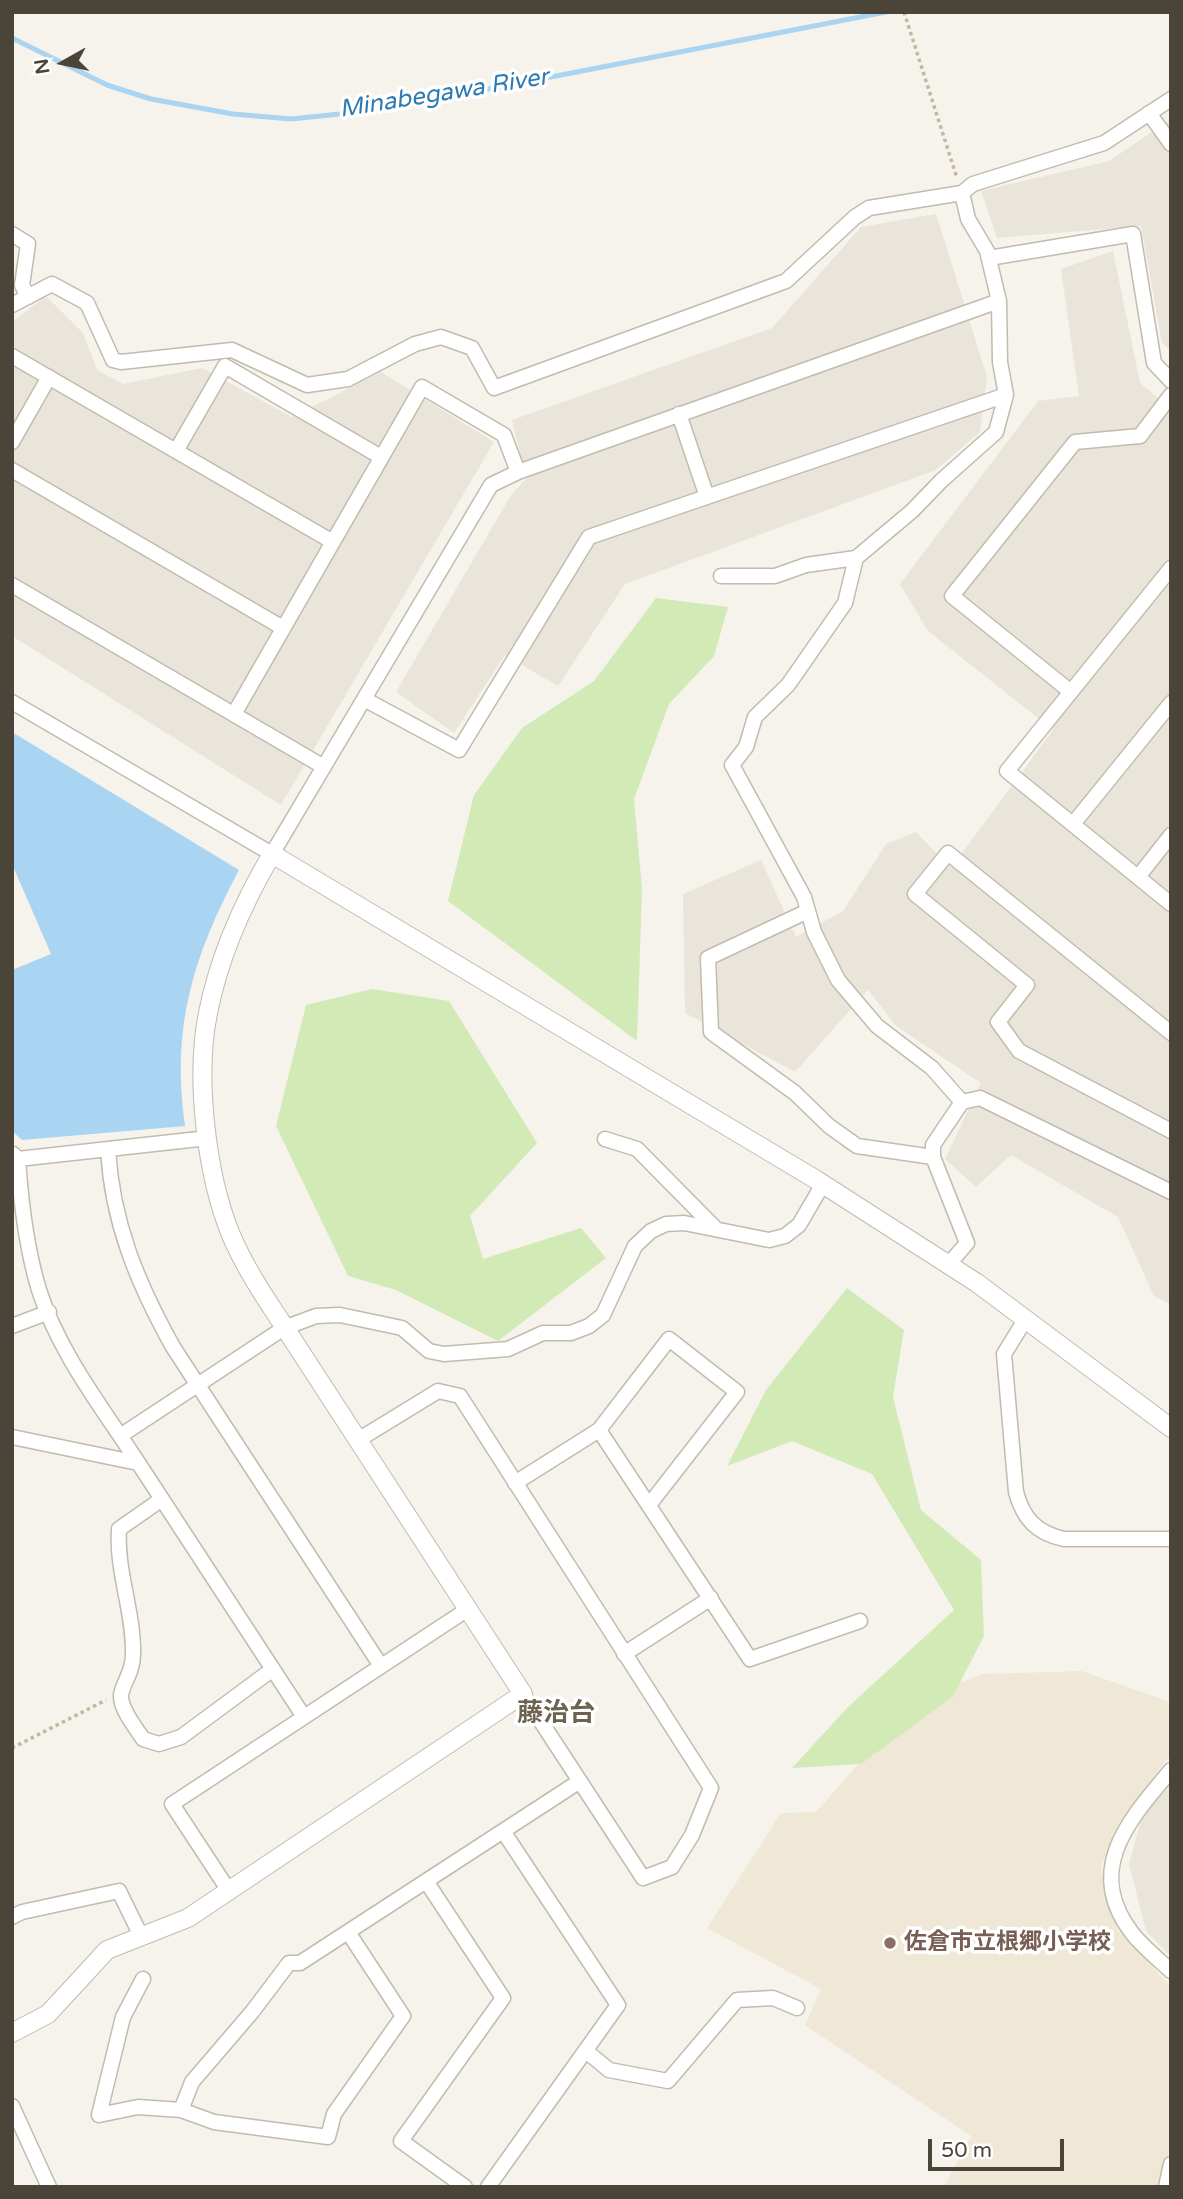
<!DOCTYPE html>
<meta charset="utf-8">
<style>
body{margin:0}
#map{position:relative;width:1183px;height:2199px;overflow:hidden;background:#f6f3ec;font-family:"Varela Round",sans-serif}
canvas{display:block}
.frame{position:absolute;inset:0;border:14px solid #4b4439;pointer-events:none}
.north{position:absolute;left:28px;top:28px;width:70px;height:70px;-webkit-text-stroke:5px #fff;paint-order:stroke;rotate:261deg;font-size:19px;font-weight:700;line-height:28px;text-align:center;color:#4b4439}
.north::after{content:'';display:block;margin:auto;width:24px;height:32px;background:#4b4439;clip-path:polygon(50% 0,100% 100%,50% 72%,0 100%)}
.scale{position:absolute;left:928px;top:2139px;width:136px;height:32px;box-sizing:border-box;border:4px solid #4b4439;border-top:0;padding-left:9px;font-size:21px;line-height:24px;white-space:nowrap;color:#4b4439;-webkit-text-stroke:5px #fff;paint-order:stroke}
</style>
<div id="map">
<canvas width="1183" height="2199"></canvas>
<div class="frame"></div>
<div class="north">N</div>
<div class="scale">50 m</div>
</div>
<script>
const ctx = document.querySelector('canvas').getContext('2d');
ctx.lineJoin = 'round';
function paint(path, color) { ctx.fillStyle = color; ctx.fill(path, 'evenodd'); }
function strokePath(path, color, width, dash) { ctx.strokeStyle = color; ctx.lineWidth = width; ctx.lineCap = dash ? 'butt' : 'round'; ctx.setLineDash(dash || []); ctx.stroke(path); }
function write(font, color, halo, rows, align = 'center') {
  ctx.font = font + ' "Varela Round","Noto Sans JP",sans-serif'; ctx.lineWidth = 7; ctx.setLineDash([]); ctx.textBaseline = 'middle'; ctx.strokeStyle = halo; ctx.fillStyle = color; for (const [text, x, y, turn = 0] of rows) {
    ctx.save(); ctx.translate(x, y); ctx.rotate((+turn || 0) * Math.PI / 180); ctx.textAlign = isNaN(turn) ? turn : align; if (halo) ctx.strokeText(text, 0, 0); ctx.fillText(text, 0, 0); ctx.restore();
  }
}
paint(new Path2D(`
 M1171 119V351L1162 343 1141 226 997 238 981 191 1109 161Z
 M936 214 987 377 980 432 936 470 625 584 558 686 505 655 454 733 396 692 511 495 526 479 512 420 772 328 861 227Z
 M1113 251 1140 383 1171 409V1305L1154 1296 1118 1217 1011 1155 976 1187 945 1159 981 1083 896 1026 868 990 795 1072 685 1013 683 894 761 860 796 937 843 911 886 844 916 832 951 868 1053 730 928 631 900 584 1038 401 1079 396 1061 269Z
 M46 296 83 333 97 370 123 384 202 368 292 417 381 372 494 442 281 805 12 636V322Z
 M1171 1776V1957L1146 1931 1129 1864 1146 1802Z`), '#eae5da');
paint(new Path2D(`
 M1082 1671 1167 1701 1171 1706V1754L1119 1823 1101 1865 1108 1904 1119 1931 1171 1987V2146L1158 2187H944L971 2136 805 2025 821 1989 707 1928 781 1813 816 1812 913 1702 982 1674Z`), '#efe8d6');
paint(new Path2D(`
 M656 598 728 607 714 656 669 704 634 799 642 889 637 1041 448 901 474 795 522 728 594 681Z
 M372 989 449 1001 537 1143 470 1216 483 1259 581 1228 606 1258 498 1341 396 1290 348 1276 276 1126 306 1005Z
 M847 1288 904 1330 893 1397 921 1510 981 1560 984 1636 953 1696 861 1764 792 1768 848 1707 954 1610 872 1474 792 1441 727 1466 766 1390Z`), '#d2eab5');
paint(new Path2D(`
 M12 732 239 870C193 957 171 1026 185 1126L22 1140 12 1131V970L51 954 12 864Z`), '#a9d4f2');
strokePath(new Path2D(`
 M12 38 107 85 151 99 233 114 291 119 340 114 494 88 886 12`), '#a9d4f2', 5);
const minor = new Path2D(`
 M1149 113 1171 144
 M962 193 973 184 1104 143 1171 99
 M12 234 28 244 22 285 28 297
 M989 258 1133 234 1154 363 1171 381
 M12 305 52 284 87 303 113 360 121 362 232 350 307 385 348 379 415 344 441 337 472 348 494 388 786 281 855 217 869 208 962 193 968 219 987 251 999 301 1000 362 1006 395 996 432 941 481 912 511 856 558 806 565 775 576H721
 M12 356 333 542
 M679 414 707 497
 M12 442 49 377
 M176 451 225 366 381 457
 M12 470 283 628
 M856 558 845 603 788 685 755 717 746 747 732 765 804 897 814 932 838 980 877 1026 932 1068 962 1102
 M1171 568 1007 771 1171 904
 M12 585 324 767
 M1071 692 952 596 1075 442 1140 436 1171 395
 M364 699 459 750 589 537 1006 395
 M12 702 272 854 491 485 518 472 999 301
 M234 714 422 387 504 435 518 472
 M1073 824 1171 703
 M1138 877 1171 835
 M808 911 708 958 711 1032 795 1093 829 1126 857 1146 933 1157 967 1243 948 1265
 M1171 1033 948 853 915 894 1027 985 998 1022 1019 1051 1171 1131
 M605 1139 637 1149 716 1229
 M108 1149C112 1223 138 1284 173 1347L381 1666
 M13 1154 18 1159 208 1138
 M933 1157V1145L962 1102 980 1098 1171 1192
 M18 1159C21 1204 26 1247 39 1290 59 1353 103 1409 139 1464 194 1548 249 1633 304 1717
 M1025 1320 1004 1354 1016 1492C1023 1518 1036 1533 1064 1539H1171
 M12 1326 49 1312
 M599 1430 750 1659 860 1621
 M120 1436 284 1328 316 1316 340 1315 402 1328 429 1351 444 1354 508 1349 543 1333H571L589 1326 603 1315 635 1246 651 1231 666 1224 684 1223 769 1240 785 1236 799 1225 823 1184
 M12 1437 138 1463
 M358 1440 438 1391 460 1396 711 1788 692 1835 672 1867 643 1878 523 1694
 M515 1483 599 1430 669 1339 737 1392 649 1505
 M162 1499 119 1529C116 1571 134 1612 133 1654 133 1673 123 1682 121 1695 120 1709 136 1728 143 1739L159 1744 181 1737 273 1669
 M624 1654 711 1598
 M1171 1770C1130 1819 1083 1869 1132 1933 1143 1947 1158 1959 1171 1971
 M426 1881 503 1998 401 2141 465 2187
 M229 1891 172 1804 468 1609
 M12 1917 22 1912 119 1891 141 1936
 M143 1979 123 2017 99 2115 138 2107 181 2110 214 2122 328 2137 334 2114 403 2016 348 1932
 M586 2051 609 2070 668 2081 737 2000 773 1998 797 2008
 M12 2106 49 2187
 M181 2110 192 2082 252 2012 289 1963H300L580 1781
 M488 2187 618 2005 503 1831
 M1166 2187 1171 2164`);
const tertiary = new Path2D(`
 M12 2033 48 2014 107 1950 188 1918 523 1694 276 1314C259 1289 243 1263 231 1235 206 1174 195 1077 208 1013 219 957 243 903 272 854L815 1179 977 1283 1171 1428`);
strokePath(minor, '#c2bbae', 17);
strokePath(tertiary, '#c2bbae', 20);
strokePath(new Path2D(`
 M904 12 957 178
 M12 1748 106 1700`), '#c4b79f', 3.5, [3.5, 3.5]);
strokePath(minor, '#fff', 14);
strokePath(tertiary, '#fff', 18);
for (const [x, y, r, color] of [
 [890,1943,7,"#8d6e63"]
]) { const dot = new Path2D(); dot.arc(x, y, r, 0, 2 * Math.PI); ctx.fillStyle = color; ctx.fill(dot); strokePath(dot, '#fff', 2.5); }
write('bold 23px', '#785e54', '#fff', [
 ["佐倉市立根郷小学校",904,1943]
], 'left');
write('italic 24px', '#2e7ab2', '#fff', [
 ["Minabegawa River",444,94,-9]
]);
write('bold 26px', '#6e6250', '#fff', [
 ["藤治台",556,1714]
]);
</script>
